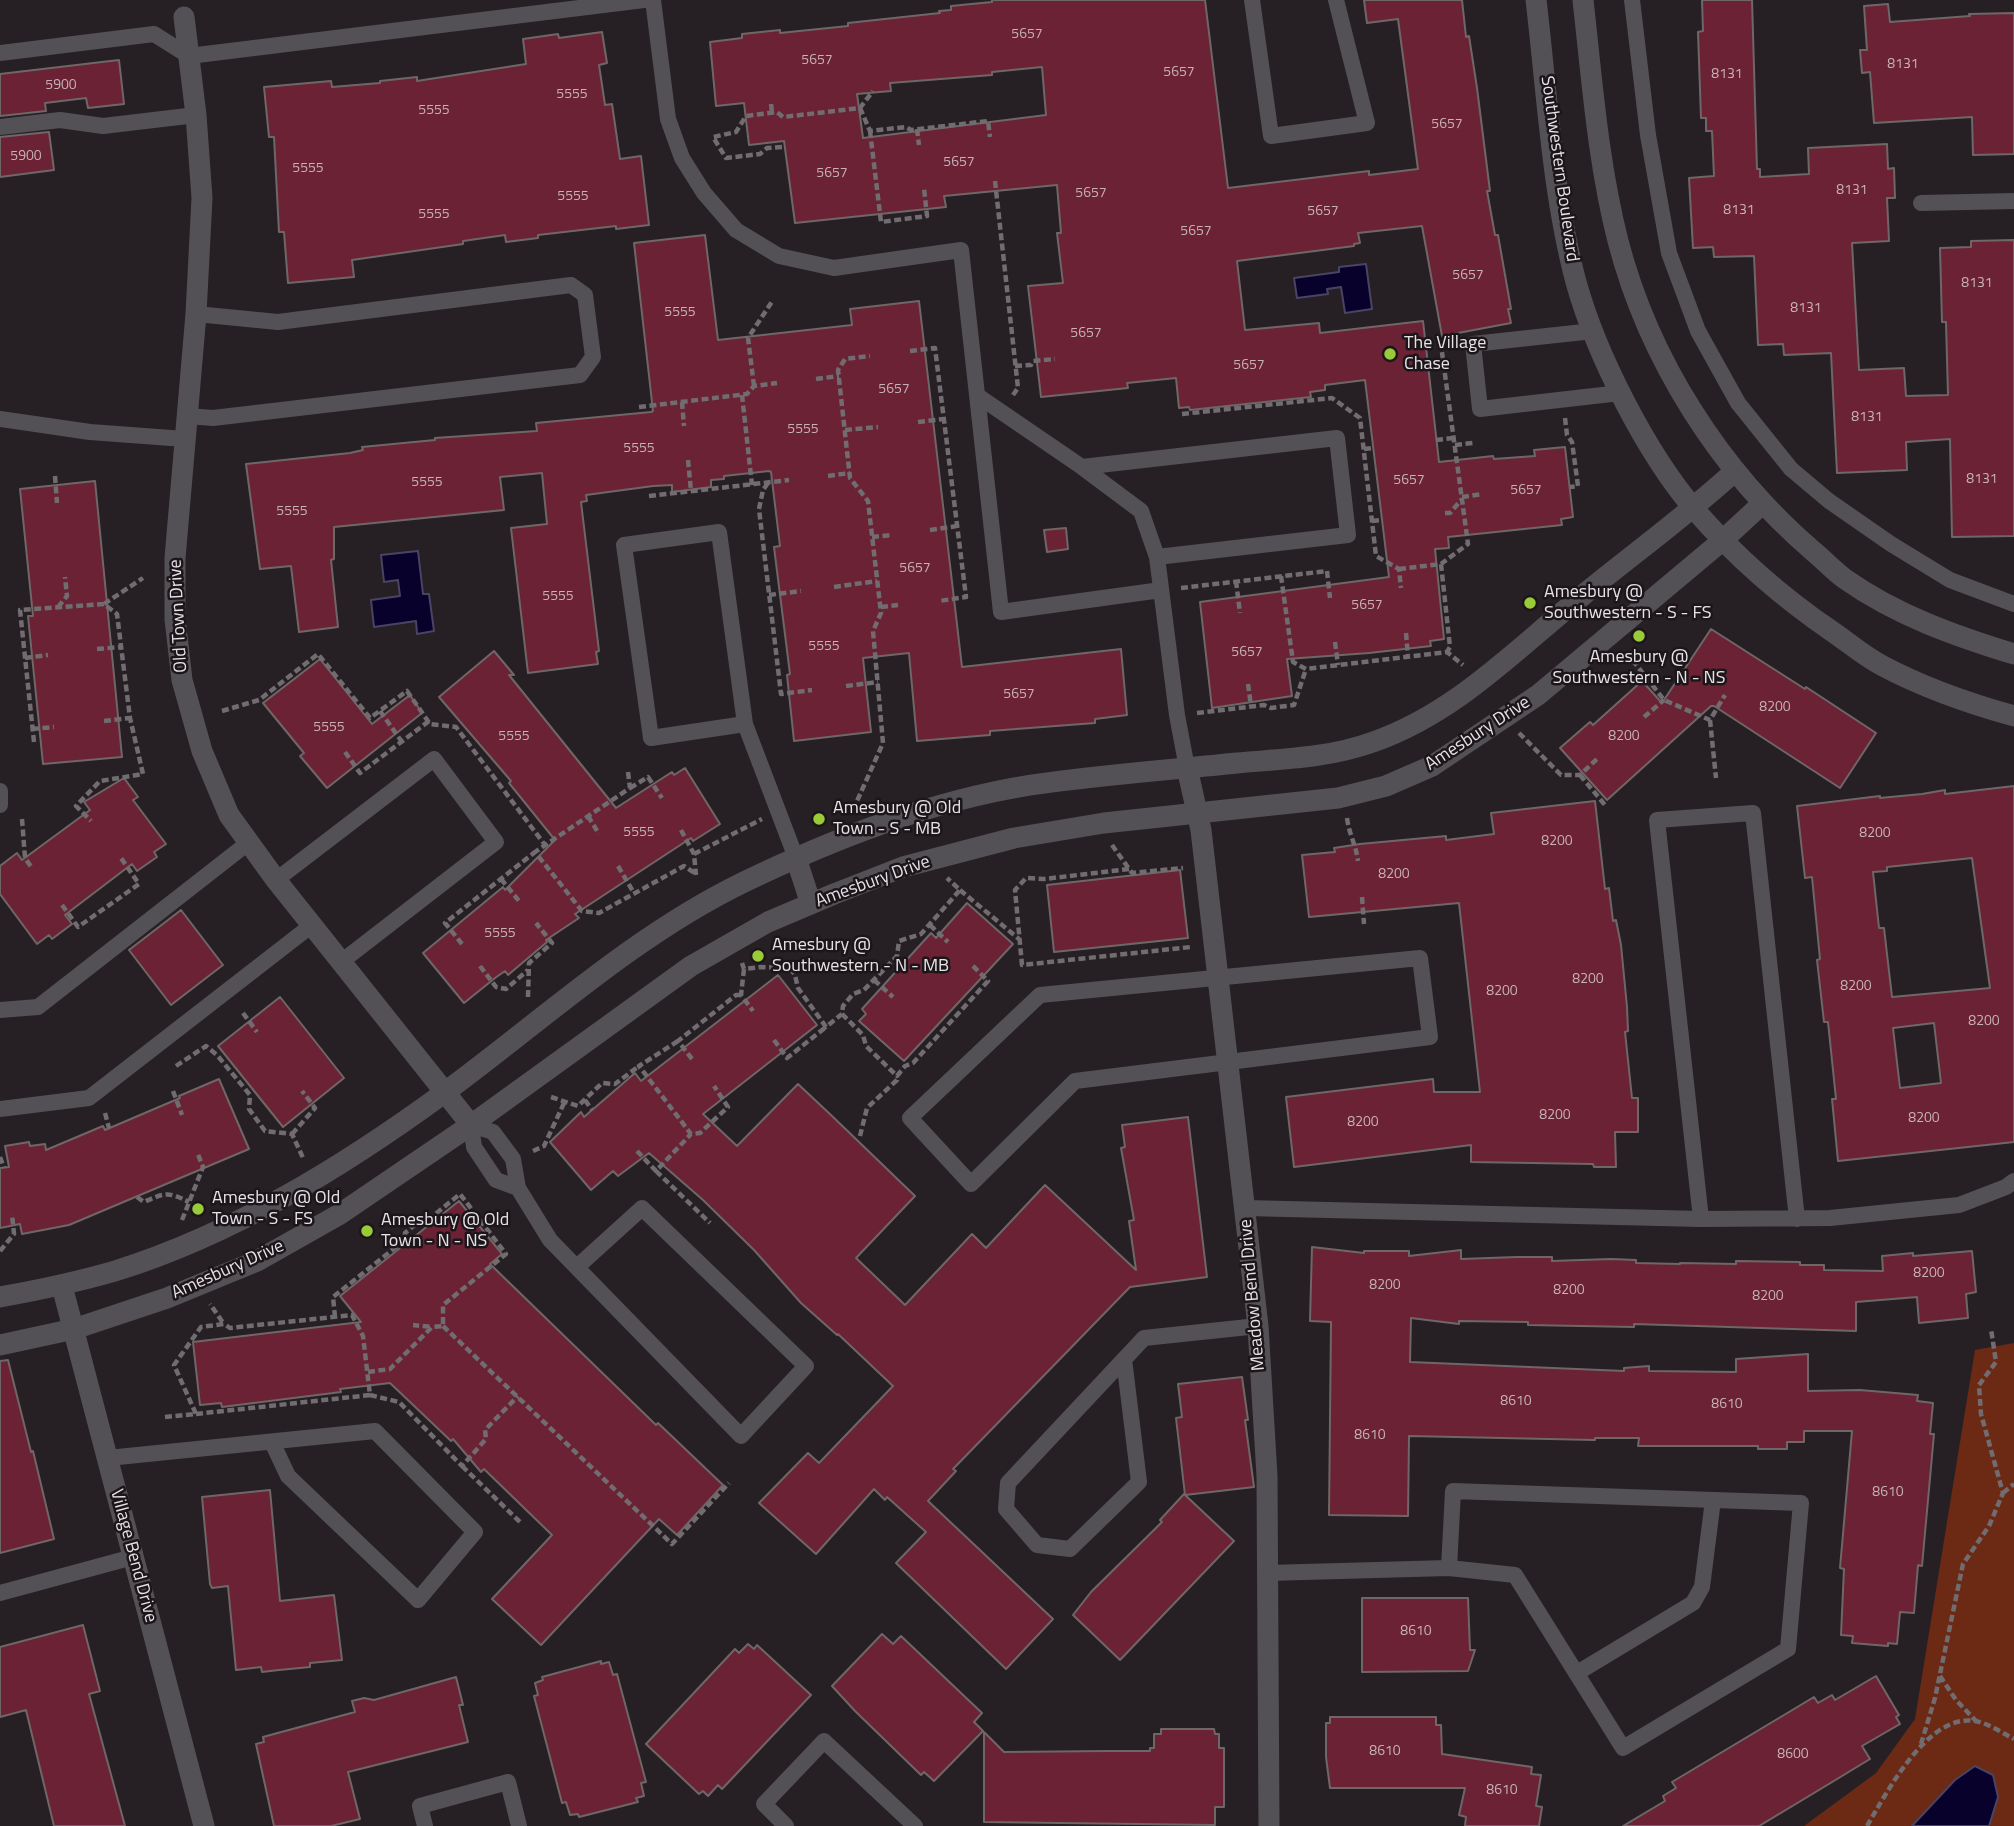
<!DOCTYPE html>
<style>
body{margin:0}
canvas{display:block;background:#261f24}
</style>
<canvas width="2014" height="1826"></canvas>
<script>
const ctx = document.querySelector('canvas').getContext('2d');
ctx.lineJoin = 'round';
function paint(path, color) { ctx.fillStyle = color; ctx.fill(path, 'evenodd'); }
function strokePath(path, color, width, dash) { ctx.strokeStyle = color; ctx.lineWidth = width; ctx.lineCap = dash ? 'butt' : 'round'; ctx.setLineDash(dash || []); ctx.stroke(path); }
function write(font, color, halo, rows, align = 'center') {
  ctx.font = font + ' "Titillium Web",sans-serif'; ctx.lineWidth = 5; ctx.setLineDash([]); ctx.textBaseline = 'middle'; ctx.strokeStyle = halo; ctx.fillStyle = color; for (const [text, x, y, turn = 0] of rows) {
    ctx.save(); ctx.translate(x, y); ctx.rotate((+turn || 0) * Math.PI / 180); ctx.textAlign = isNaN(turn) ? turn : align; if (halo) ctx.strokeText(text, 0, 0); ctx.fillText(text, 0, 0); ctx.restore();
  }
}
paint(new Path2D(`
 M2014 1343V1826H1804L1876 1773 1915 1719 1975 1350Z`), '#6c2914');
const water = new Path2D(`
 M1366 264 1372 309 1345 313 1341 287 1327 289 1328 294 1297 298 1294 278 1339 272V267Z
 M418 551 423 594H429L434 631 417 634 416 621 374 627 371 600 400 596 398 580 384 582 381 555Z
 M1975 1766 1993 1775 1998 1797 1989 1826H1912L1955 1780Z`);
paint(water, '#07012c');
strokePath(water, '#4a4464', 2);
const building = new Path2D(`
 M992 0H1205L1228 188 1369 171V175L1418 169 1398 19 1367 23 1364 0H1462L1466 37 1469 36 1477 88 1490 191H1487L1495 235H1498L1511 309H1508L1511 323 1442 336 1422 226 1358 233 1360 243 1354 244V246L1237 261 1245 330 1319 323 1320 333 1423 321 1439 462 1493 456 1494 459 1535 456 1534 450 1565 447 1573 517 1561 519 1562 525 1448 537 1449 548 1435 549 1444 639 1430 641 1431 646 1369 653 1287 659 1292 696 1212 708 1200 602 1389 577 1365 380 1325 385V390L1310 392 1311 397 1190 410 1189 407 1179 408 1176 378 1127 383 1128 388 1041 397 1028 286 1063 283 1057 233H1061L1057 185 944 196 946 207 795 223 784 141 749 145 744 103 716 106 710 42 742 38V34L780 30V33L848 26V23L940 13 939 11 951 10V6L992 2ZM1042 67 1046 115 863 138 857 94 891 91 890 83 992 75V72Z
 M1702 0H1752L1757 169H1760V177L1809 174 1808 148 1887 144 1888 169 1894 168 1895 198H1887L1889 241 1852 243 1859 370 1904 368 1906 396 1948 395 1946 322H1942L1940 248 1971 247V241L2014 240V536L1952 537 1950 439 1906 442 1907 470 1837 473 1831 353 1784 355 1783 344 1758 345 1754 256 1714 257 1713 247 1693 248 1689 178 1714 176 1712 131H1706V118H1701L1698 32 1703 31Z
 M1888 4 1890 22 1970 16 1969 14 2014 13V154L1973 155 1972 117 1874 123 1870 72 1862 73 1860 50H1867L1864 6Z
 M602 32 607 63 599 65 605 105 612 104 620 159 641 156 649 225 616 229V226L538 235V238L506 242 505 235 463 241V244L352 260 354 277 288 283 284 232H279L274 137H269L264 87 331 81 332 87 380 83V81L417 77V81L526 64 523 39 558 34 559 38Z
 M119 60 124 104 88 108 86 98 45 103 46 111 0 116V74Z
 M49 132 54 170 0 177V137Z
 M705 235 718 340 852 325 850 309 919 301 962 667 1121 649 1127 715 1095 719V723L990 731V735L917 741 909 653 863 658 871 732 794 741 787 675 790 674 774 547 780 546 771 472 769 471 724 476V479L711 480V487L672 492V485L653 486 586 495 587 501 581 502 599 651 596 652 598 664 528 673 511 528 547 524 542 473 500 477 504 510 334 527V559L331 560 338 627 299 632 291 566 260 569 246 464 350 453 363 450 362 447 435 440V438L537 431 536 423 651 412 653 411 634 243Z
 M95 481 122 757 43 764 28 616H33L20 489Z
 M1066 528 1068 549 1047 552 1044 530Z
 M1711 629 1805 689 1806 687 1876 733 1840 788 1714 706H1711L1607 800 1560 748 1590 722 1593 725 1642 681 1662 703Z
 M494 651 514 675H509L616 808 672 772 674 775 685 768 720 824 693 841 691 838 575 914 579 918 546 940 547 942 508 975 505 971 495 978 464 1003 423 953 503 887 505 890 555 840 509 783 511 781 439 697Z
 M320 659 372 724 410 695 422 713 327 788 300 756 304 753 263 703Z
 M124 778 138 797 133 800 166 844 154 852 157 857 137 871 132 864 65 915 72 924 52 939 49 935 37 944 0 894V866L17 853 22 860 90 810 84 802Z
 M2014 786V1142L1838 1161 1832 1099H1836L1828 1022H1824L1817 960 1820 959 1812 877 1805 878 1797 806 1880 796V798L1922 794 1945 790V794ZM1972 858 1990 988 1892 997 1884 928H1879L1873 872 1887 871V867ZM1934 1023 1941 1083 1900 1088 1893 1028Z
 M1595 801 1605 889 1609 888 1613 921 1616 920 1621 945 1627 1007 1628 1031 1625 1032 1632 1098H1638V1132H1615L1616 1167H1594L1593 1164 1471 1162V1145L1294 1167 1286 1097 1433 1079 1434 1092H1480L1459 903 1309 917 1302 855 1335 852 1334 848 1360 844 1446 836V840L1494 834 1491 813Z
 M1180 870 1188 938 1054 952 1047 885Z
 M967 903 1013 944 904 1061 859 1021 866 1014 862 1009 931 933 936 938Z
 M181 910 223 965 171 1005 129 950Z
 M778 975 817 1025 703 1114 737 1146 798 1084 832 1116 915 1196 856 1258 905 1305 972 1234 986 1248 1045 1185 1136 1270 1129 1221 1134 1220 1121 1148 1125 1147 1122 1125 1188 1117 1207 1277 1130 1287 953 1469 956 1471 928 1501 1053 1619 1006 1669 896 1563 926 1532 887 1497 885 1500 874 1489 816 1554 759 1503 808 1453 819 1463 893 1386 838 1334 837 1335 801 1303 754 1250 703 1200 649 1153 618 1176 613 1171 591 1190 550 1142 581 1112 584 1117 635 1073 641 1081Z
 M280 997 344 1078 283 1127 218 1046Z
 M219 1079 249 1149 69 1225 22 1234 20 1224 0 1228V1168L9 1167 5 1146 29 1142 30 1146 45 1144 46 1150 103 1126 105 1130 180 1098 179 1096Z
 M459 1201 502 1254 490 1264 656 1425 658 1423 723 1485 677 1535 659 1519 541 1645 492 1599 552 1535 484 1469 481 1472 453 1439 451 1441 390 1383 340 1389 341 1392 222 1407 221 1403 200 1405 193 1342 361 1322 340 1296Z
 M1312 1247 1364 1253V1251H1409V1256L1461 1250V1259L1517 1257H1552V1261L1611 1259 1636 1260V1263L1680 1264V1263L1736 1264V1261L1800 1262V1265H1824V1270L1883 1271 1882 1256 1913 1253V1256L1972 1251 1976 1292 1966 1294 1968 1318 1919 1323 1917 1297 1856 1302V1331L1634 1324V1327L1528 1325V1322L1459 1321V1324L1411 1318 1410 1362 1624 1371V1368L1649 1366V1371L1736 1372V1359L1808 1354V1391L1860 1390 1918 1395 1917 1401 1933 1403 1930 1434H1934L1922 1566 1918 1565 1914 1613 1900 1612 1897 1644 1888 1643V1646L1852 1643 1853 1636 1841 1635 1844 1569 1840 1568 1852 1431H1804V1442H1787V1449H1758V1446H1638L1639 1438H1595V1440L1409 1436 1408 1516 1329 1515 1331 1322 1310 1321Z
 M8 1360 31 1452 33 1451 54 1539 0 1553V1361Z
 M1242 1377 1248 1420H1245L1254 1487 1185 1495 1176 1418 1182 1417 1178 1384Z
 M270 1490 280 1601 334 1595 342 1660 310 1663V1667L279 1670 262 1672 261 1667 236 1670 228 1586 212 1588 210 1584 202 1497Z
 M1184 1494 1234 1541 1120 1660 1073 1615 1091 1592 1162 1522 1160 1520Z
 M1362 1598H1468L1470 1650H1475L1468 1671 1362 1672Z
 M83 1625 100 1691 89 1694 125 1826H54L26 1710 0 1717V1647Z
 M882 1634 893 1644 901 1636 982 1713 974 1722 983 1731 934 1781 924 1772 921 1775 855 1711 832 1686Z
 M748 1644 754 1649 757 1645 811 1695 722 1789 718 1785 708 1796 703 1791 699 1794 646 1744 735 1649 739 1653Z
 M601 1661V1664L609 1662 613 1675 617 1674 646 1782 641 1783 644 1796 636 1798 638 1802 579 1817 578 1814 570 1815 566 1802 562 1803 534 1696 538 1695 535 1683 543 1680 542 1677Z
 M1876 1676 1899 1715 1896 1717 1900 1724 1862 1746 1870 1759 1814 1793 1759 1826H1623L1665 1801 1663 1796 1676 1788 1672 1782 1789 1712 1814 1697 1818 1703 1832 1695 1835 1700Z
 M456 1677 463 1705H459L468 1742 348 1772 360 1819 331 1826H274L256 1744 264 1742 263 1737 355 1712 352 1701 364 1698 374 1700Z
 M1330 1717H1436V1725H1441L1442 1754 1532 1767 1531 1774 1541 1775 1536 1806 1542 1807 1539 1826H1465L1466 1817 1459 1815 1465 1788H1330L1326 1757V1723H1330Z
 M1161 1729H1214L1215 1734H1219V1748H1224V1807H1215V1825L984 1822V1732L1004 1752 1108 1751H1150V1748H1154V1734H1161Z`);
paint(building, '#6a2234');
strokePath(building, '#6f6667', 2);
strokePath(new Path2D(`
 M771 104 772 112
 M860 108 870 131 906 127 911 130 988 121 990 137
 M917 129 919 145
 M870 131 881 222 927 216 924 188
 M782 147 767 148 760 154 726 158 713 137 736 132 746 116 777 112 783 117 860 108 873 91
 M995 181 1018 388 1013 395
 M910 351 935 348 966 597 939 601
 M1015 366 1031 365 1033 361 1055 359
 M816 379 839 376
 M754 386 748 338 773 300
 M742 395 752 485
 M682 402 684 426
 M639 407 747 394 754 386 777 383
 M1182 414 1332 398 1360 418 1376 556 1399 569 1401 588
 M1565 418 1567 435 1572 442 1578 486 1570 487
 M918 422 944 419
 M845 430 878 427
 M1436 440 1454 438
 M1455 445 1473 443
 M1364 449 1373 448
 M688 460 691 491
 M55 476 57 503
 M828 476 850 473
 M768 483 763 490 759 509 781 694 812 690
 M649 496 789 480
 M1462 497 1482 494
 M1445 513H1450L1462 499
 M1372 521 1382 520
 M930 530 957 526
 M872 537 891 535
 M1441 564 1450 647 1447 652
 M1399 569 1441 564 1468 544 1441 345
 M1281 576 1293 662 1306 669 1447 652 1463 665
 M1236 581 1240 613
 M834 587 877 581
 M1181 588 1327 571 1330 598
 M769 595 801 591
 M104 604 143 578
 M58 607 67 596 65 577
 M881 607 898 605
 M1406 633 1408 656
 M1335 642 1338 665
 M97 649 121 647
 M1626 652 1664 700 1710 720 1725 695
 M25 658 48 655
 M1248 684 1251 706
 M846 686 878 682
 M222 711 259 700 318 654 370 718 407 691 430 724 456 727 545 845
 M380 711 402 742
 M1197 713 1264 705 1271 708 1294 705 1306 669
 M1644 717 1664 700
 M1710 720 1716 778
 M104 721 130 718
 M32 729 54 727
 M1519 733 1561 775H1580L1599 757
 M34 742 20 610 104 604 117 614 130 718 143 774 100 781 76 806 91 821
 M345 752 360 773 429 721
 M628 772 630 788 535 852 582 911 599 913 684 866 696 874
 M1580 775 1605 805
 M630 788 648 777 662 798
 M853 810 883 743 873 631 881 613 868 501 850 478 838 370 845 359 870 356
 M588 816 599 834
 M1347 818C1349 834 1356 845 1358 861
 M22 819 25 858 32 868
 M681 830 694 854 696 875
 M1112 845 1132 873 1183 868
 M694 854 762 819
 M618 866 634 893
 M1129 869 1044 879 1026 878 1015 890 1022 965 1191 947
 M501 879 519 901
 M960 890 1019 939
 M1362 897 1364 924
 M62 905 78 927 139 884 121 858
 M930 925 948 942
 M462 944 445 923 535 852
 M742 963 744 969 761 967 790 968 795 975 798 988 826 1027 842 1014 843 1006 853 994 864 990 897 956 899 941 921 934 960 890 947 878
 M480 966 496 987 506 989 528 970
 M744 969 741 995 753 1011
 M874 980 893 997
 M528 997 529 963 552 943 536 923
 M243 1013 257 1032
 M842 1014 863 1035 866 1046 897 1076 905 1066 913 1063 988 981 972 965
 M774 1040 787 1058 826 1027
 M678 1041 639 1066 691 1134 700 1133 728 1107 714 1086
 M692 1059 678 1041 736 995H741
 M176 1066 206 1046 217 1055 250 1095 249 1109 265 1131 292 1134 304 1160
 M173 1091 182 1115
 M551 1097 578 1106 602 1083 615 1084 639 1066
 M585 1100 592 1110
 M105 1113 109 1128
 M292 1134 315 1108 302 1091
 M860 1136 867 1108 897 1080V1076
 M533 1151 544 1146 565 1101
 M637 1151 656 1171 691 1134
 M0 1157 4 1168
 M656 1171 710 1223
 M137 1197 144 1202C164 1193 168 1191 189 1202
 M182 1220 203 1167 197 1152
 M0 1251 14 1234 12 1214
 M335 1317 333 1297 405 1240V1233L417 1223 423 1224 460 1194 506 1254 443 1305V1326L432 1327
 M443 1326 672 1544 729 1483
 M368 1372 390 1369 432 1327 413 1325
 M370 1395 399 1402 462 1466 486 1439 485 1430 518 1396
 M196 1414 370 1395 363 1336 352 1315 230 1328 224 1324
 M165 1417 196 1414 174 1365 201 1327 224 1324 210 1304
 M462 1466 522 1524
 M2003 1493 2014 1484
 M1940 1676 1956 1700 1976 1721
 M1921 1744 1935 1698 1963 1564 1989 1526 2003 1493 1981 1414 1979 1385 1996 1362 1991 1329
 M1867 1826C1887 1792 1928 1713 1975 1721 1988 1723 2002 1733 2014 1739`), '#716c70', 4.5, [7, 3.5]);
strokePath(new Path2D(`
 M653 0 668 119 682 158 704 193 736 230 779 256 834 268 961 250 1001 612 1161 590
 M1252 0 1271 136 1367 123 1336 0
 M1632 0 1648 135 1669 253 1698 331 1738 403 1791 469 1829 501 1891 544 1950 580 2014 604
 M0 53 154 34 189 56 644 0
 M0 127 60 120 103 126 196 115
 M1921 203 2014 201
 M1593 331 1473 344 1480 409 1620 393
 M978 396 1082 467 1141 511 1157 557 1177 715 1187 768
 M187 416 213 418 580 375 593 357 585 295 571 285 278 322 196 314
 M0 419 90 432 185 439
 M1082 467 1337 438 1348 535 1157 557
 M745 724 651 738 624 545 719 532 745 724 796 858
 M0 791V805
 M276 880 434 759 496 842 341 962
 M1420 958 1430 1037 1075 1081 971 1184 910 1118 1040 995Z
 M0 1010 38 1007 248 843
 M0 1109 89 1098 312 925
 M518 1188 496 1180 474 1147 471 1125 493 1132 513 1159 518 1188 550 1240 741 1436 806 1366 642 1208 577 1267
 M1245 1208 1701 1219 1830 1218 1959 1205 2006 1187 2014 1181
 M1701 1219 1657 820 1753 813 1797 1219
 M1124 1359 1139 1482 1070 1549 1037 1545 1006 1509 1008 1483 1144 1338 1258 1326
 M108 1458 375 1431 475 1532 418 1600 288 1476 272 1442
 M1267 1573 1449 1568 1515 1575 1623 1748 1788 1649 1801 1503 1453 1491 1449 1568
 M0 1593 133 1557
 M1577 1673 1693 1603 1702 1587 1713 1500
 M425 1826 420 1806 508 1782 519 1826
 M786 1826 764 1804 824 1741 915 1826`), '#535155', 16);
strokePath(new Path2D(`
 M184 17 196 115 202 198 196 314 175 558V619L182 680 202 751 229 815 276 880 471 1125
 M1187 768 1201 830 1258 1326 1267 1476 1269 1826
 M62 1286 204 1826`), '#535155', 21);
strokePath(new Path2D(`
 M1536 0C1547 92 1552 192 1576 282 1596 354 1646 453 1695 510 1735 556 1783 598 1833 632 1849 643 1864 656 1881 665 1924 688 1967 703 2014 716
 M1583 0C1592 80 1598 163 1618 241 1649 360 1720 471 1813 551 1824 560 1834 571 1845 579 1896 615 1955 636 2014 654
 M796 858 811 904
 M0 1297C39 1290 77 1282 115 1271 234 1234 344 1166 444 1093 542 1021 632 937 742 883 833 839 930 801 1031 785 1099 775 1168 770 1237 763 1282 759 1329 758 1373 742 1456 713 1515 650 1582 596 1633 554 1686 516 1735 471
 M0 1345 74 1329 167 1298 257 1261 340 1214 471 1125 691 966 768 922 834 894 903 867 1014 838 1104 823 1338 798 1386 786 1432 766 1538 695 1723 540 1763 503`), '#535155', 21);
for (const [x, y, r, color] of [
 [1390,354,7,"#98cb37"],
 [1530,603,7,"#98cb37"],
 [1639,636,7,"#98cb37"],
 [819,819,7,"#98cb37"],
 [758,956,7,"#98cb37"],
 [198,1209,7,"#98cb37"],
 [367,1231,7,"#98cb37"]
]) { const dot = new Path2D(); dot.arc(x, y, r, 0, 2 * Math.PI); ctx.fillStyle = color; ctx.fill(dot); strokePath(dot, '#1c161a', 2.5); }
write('14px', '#c7b2b9', null, [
 ["5657",1027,35],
 ["5657",817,61],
 ["8131",1903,65],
 ["5657",1179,73],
 ["8131",1727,75],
 ["5900",61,86],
 ["5555",572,95],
 ["5555",434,111],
 ["5657",1447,125],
 ["5900",26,157],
 ["5657",959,163],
 ["5555",308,169],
 ["5657",832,174],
 ["8131",1852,191],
 ["5657",1091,194],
 ["5555",573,197],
 ["8131",1739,211],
 ["5657",1323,212],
 ["5555",434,215],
 ["5657",1196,232],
 ["5657",1468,276],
 ["8131",1977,284],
 ["8131",1806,309],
 ["5555",680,313],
 ["5657",1086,334],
 ["5657",1249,366],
 ["5657",894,390],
 ["8131",1867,418],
 ["5555",803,430],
 ["5555",639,449],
 ["8131",1982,480],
 ["5657",1409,481],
 ["5555",427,483],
 ["5657",1526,491],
 ["5555",292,512],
 ["5657",915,569],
 ["5555",558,597],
 ["5657",1367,606],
 ["5555",824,647],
 ["5657",1247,653],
 ["5657",1019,695],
 ["8200",1775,708],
 ["5555",329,728],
 ["5555",514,737],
 ["8200",1624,737],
 ["5555",639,833],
 ["8200",1875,834],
 ["8200",1557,842],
 ["8200",1394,875],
 ["5555",500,934],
 ["8200",1588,980],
 ["8200",1856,987],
 ["8200",1502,992],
 ["8200",1984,1022],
 ["8200",1555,1116],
 ["8200",1924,1119],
 ["8200",1363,1123],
 ["8200",1929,1274],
 ["8200",1385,1286],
 ["8200",1569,1291],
 ["8200",1768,1297],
 ["8610",1516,1402],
 ["8610",1727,1405],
 ["8610",1370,1436],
 ["8610",1888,1493],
 ["8610",1416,1632],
 ["8610",1385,1752],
 ["8600",1793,1755],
 ["8610",1502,1791]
]);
write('18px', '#e6e2e5', '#1c161a', [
 ["Southwestern Boulevard",1559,169,82],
 ["Old Town Drive",179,616,-93],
 ["Amesbury Drive",1478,734,-33],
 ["Amesbury Drive",873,882,-20],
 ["Amesbury Drive",228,1270,-24],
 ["Meadow Bend Drive",1253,1295,-95],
 ["Village Bend Drive",133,1556,75]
]);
write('18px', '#e6e2e5', '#1c161a', [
 ["The Village",1404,344],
 ["Chase",1404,365],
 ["Amesbury @",1544,593],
 ["Southwestern - S - FS",1544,614],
 ["Amesbury @",1639,658,"center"],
 ["Southwestern - N - NS",1639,679,"center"],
 ["Amesbury @ Old",833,809],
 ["Town - S - MB",833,830],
 ["Amesbury @",772,946],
 ["Southwestern - N - MB",772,967],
 ["Amesbury @ Old",212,1199],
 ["Town - S - FS",212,1220],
 ["Amesbury @ Old",381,1221],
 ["Town - N - NS",381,1242]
], 'left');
</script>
